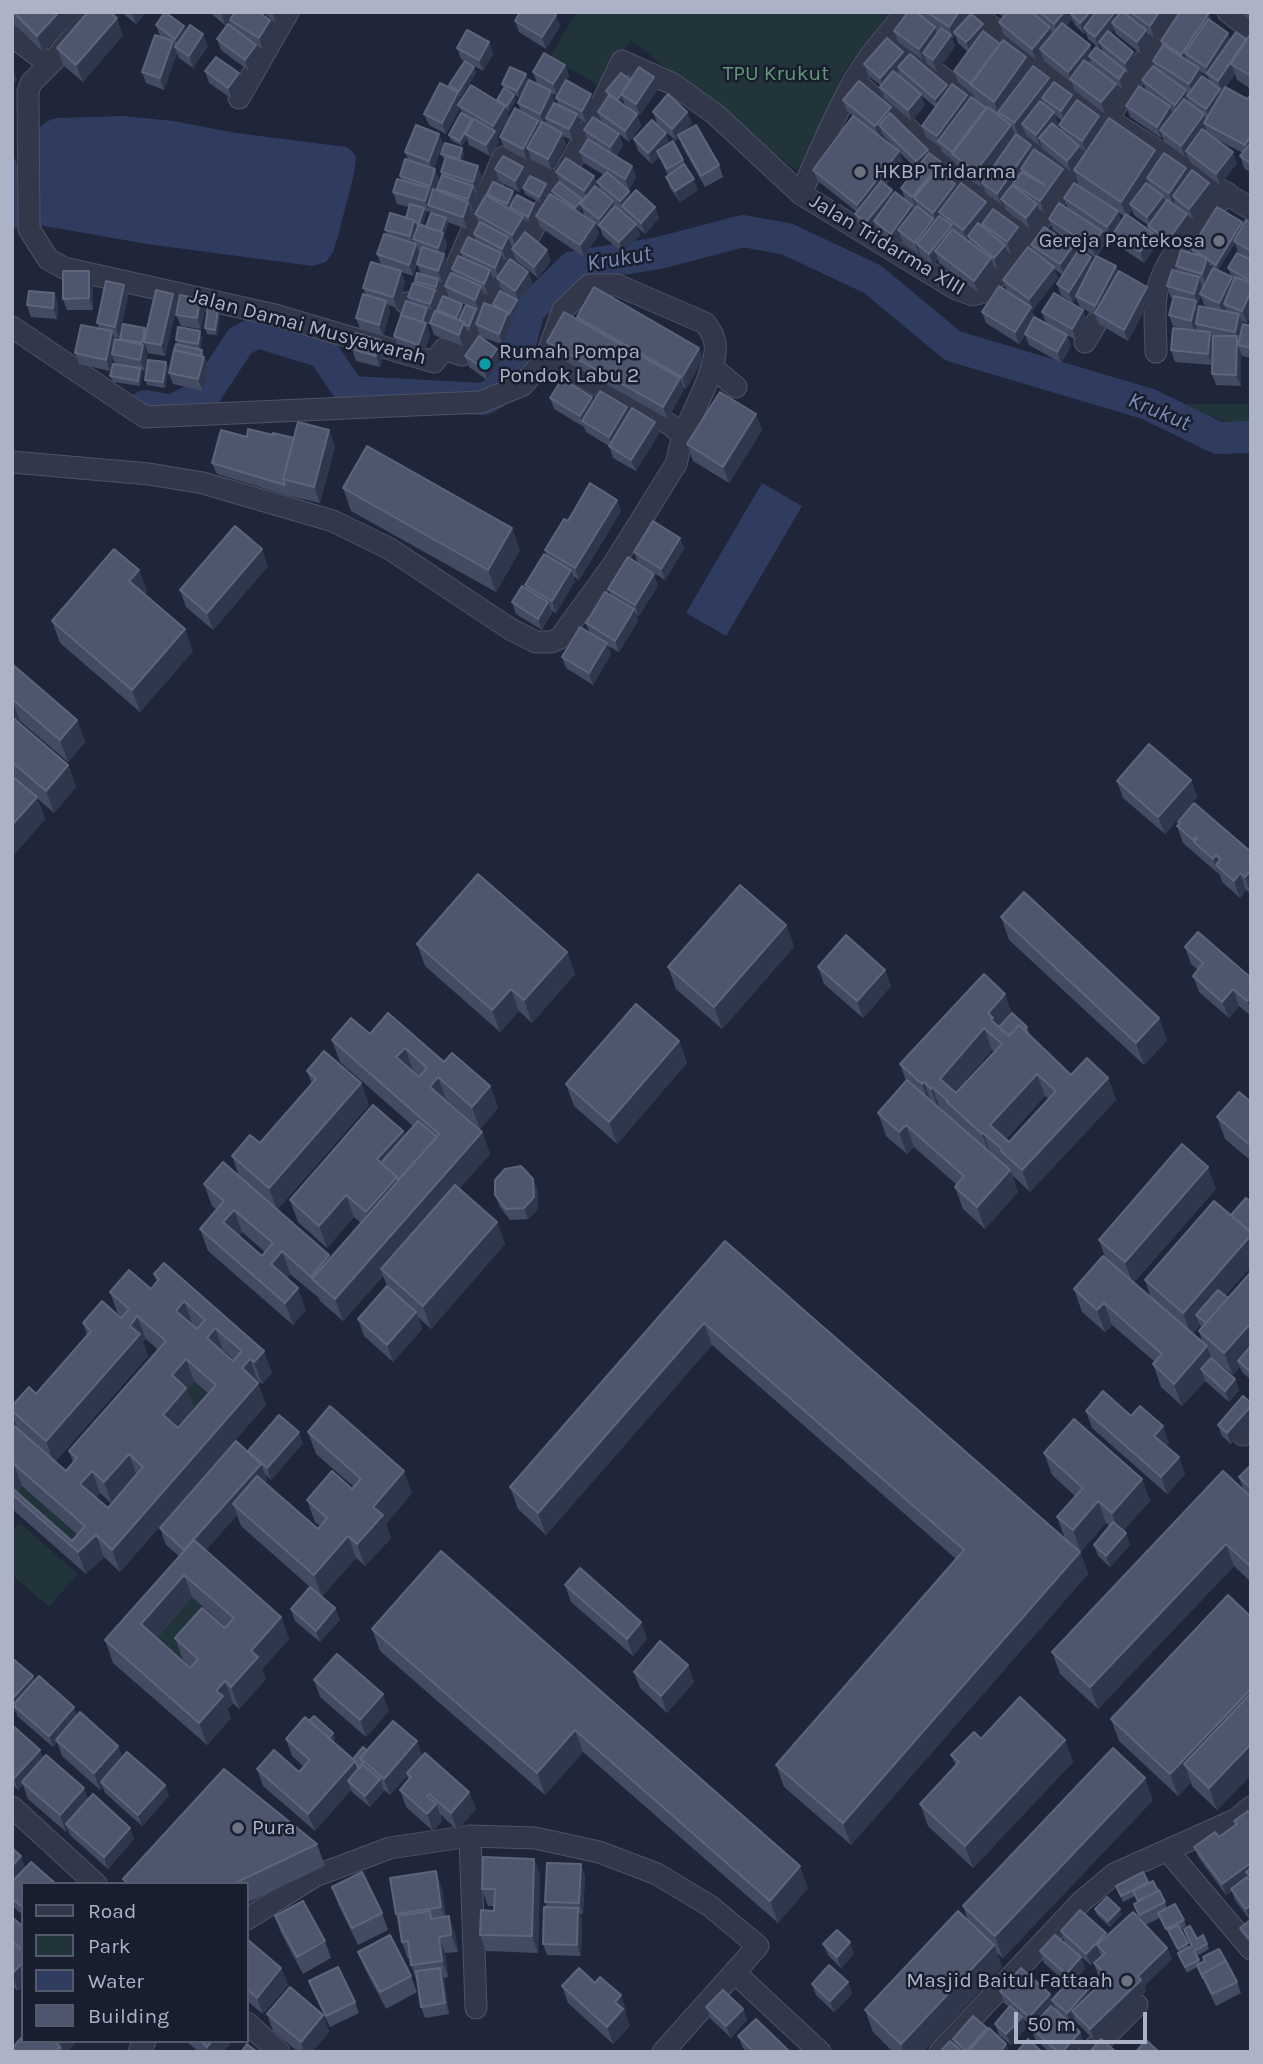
<!DOCTYPE html>
<style>
body{margin:0}
#map{position:relative;width:1263px;height:2064px;overflow:hidden;background:#1f2639;font-family:Karla,sans-serif}
canvas{display:block}
.frame{position:absolute;inset:0;border:14px solid #acb3c7;pointer-events:none}
.legend{position:absolute;left:21px;top:1882px;width:228px;height:161px;box-sizing:border-box;background:#181e2e;border:2px solid #535a6b;margin:0;padding:9px 12px;list-style:none;font-size:21px;color:#acb3c7}
.legend li{display:flex;align-items:center;gap:14px;height:35px}
.legend b{width:35px;border:2px solid #535a6b}
.scale{position:absolute;left:1014px;top:2012px;width:133px;height:32px;box-sizing:border-box;border:4px solid #acb3c7;border-top:0;padding-left:9px;font-size:21px;line-height:24px;white-space:nowrap;color:#acb3c7;-webkit-text-stroke:5px #181e2e;paint-order:stroke}
</style>
<div id="map">
<canvas width="1263" height="2064"></canvas>
<div class="frame"></div>
<ul class="legend">
<li><b style="height:9px;background:#32384a"></b>Road</li>
<li><b style="height:19px;background:#20343a"></b>Park</li>
<li><b style="height:19px;background:#2f3c60"></b>Water</li>
<li><b style="height:19px;background:#4d566d"></b>Building</li>
</ul>
<div class="scale">50 m</div>
</div>
<script>
const ctx = document.querySelector('canvas').getContext('2d');
ctx.lineJoin = 'round';
function paint(path, color) { ctx.fillStyle = color; ctx.fill(path, 'evenodd'); }
function strokePath(path, color, width, dash) { ctx.strokeStyle = color; ctx.lineWidth = width; ctx.lineCap = dash ? 'butt' : 'round'; ctx.setLineDash(dash || []); ctx.stroke(path); }
function write(font, color, halo, rows, align = 'center') {
  ctx.font = font + ' Karla,sans-serif'; ctx.lineWidth = 5; ctx.setLineDash([]); ctx.textBaseline = 'middle'; ctx.strokeStyle = halo; ctx.fillStyle = color; for (const [text, x, y, turn = 0] of rows) {
    ctx.save(); ctx.translate(x, y); ctx.rotate((+turn || 0) * Math.PI / 180); ctx.textAlign = isNaN(turn) ? turn : align; if (halo) ctx.strokeText(text, 0, 0); ctx.fillText(text, 0, 0); ctx.restore();
  }
}
paint(new Path2D(`
 M577 12H890L845 70 801 174 631 40 598 85 550 57Z
 M1184 404H1251V433Z
 M194 1381 224 1407 194 1410 180 1397Z
 M22 1486 93 1548 80 1563 12 1497Z
 M20 1523 78 1574 49 1607 12 1575V1531Z
 M192 1597 242 1641 206 1681 149 1647Z`), '#20343a');
paint(new Path2D(`
 M124 116 173 121 236 133 346 147 352 151 356 157 354 174 338 236 333 252 326 262 313 266 147 244 33 224 12 229V157L15 159 23 177C28 155 30 123 57 118Z
 M762 483 802 506 726 636 686 613Z`), '#2f3c60');
strokePath(new Path2D(`
 M145 406 172 411 206 393 240 341 257 332 323 352 350 392 484 399 495 393 514 366 529 310 573 267 659 253 743 231 787 239 872 279 953 346 1148 404 1218 438 1251 437`), '#2f3c60', 32);
const minor = new Path2D(`
 M94 12 53 61 31 83 28 92 29 229 48 259 64 268 275 315 434 362 444 349 462 355 591 126 622 61 673 84 715 114 801 194 956 289 973 295 984 292C1057 205 1115 109 1174 12
 M973 12 1109 120 1251 209
 M1228 12 1251 30
 M887 35 1063 170
 M12 36 49 64
 M854 80 1020 230 1028 236
 M239 98 288 12
 M801 194C818 156 833 117 854 81 868 56 888 34 906 12
 M406 303 432 313 439 307 503 157 519 161 557 183
 M12 327 145 417 481 402 523 385 546 357 563 310 589 285H617L705 323C712 332 717 341 715 353 713 375 692 414 683 435
 M1085 342 1112 296
 M1156 352C1156 333 1153 310 1157 291 1166 252 1201 222 1227 193
 M712 367 736 387
 M12 462 149 474 203 483 333 521 390 549 512 630 536 642H551L560 638 613 565 676 464 683 435 669 424 546 357
 M1243 1435 1251 1428
 M12 1807 96 1884
 M470 1836 476 2008
 M1167 1850 1251 1949
 M247 1919 315 1876 390 1848 470 1836 535 1838 599 1852 657 1874 710 1906 758 1946 663 2052
 M734 1972 820 2052
 M247 2023 279 2052
 M139 2052 145 2041
 M940 2052 1082 1901 1114 1874 1237 1819 1251 1807
 M1090 2052 1137 2005`);
strokePath(minor, '#4d5365', 23);
strokePath(minor, '#32384a', 21);
paint(new Path2D(`
 M12 12H82L43 52 12 22Z
 M121 12H145V13L136 24Z
 M209 12H258L274 31 263 49 256 45 260 56 249 71 221 50 217 39 226 26Z
 M263 12H285L276 23Z
 M920 12H962L965 20 983 24 986 33 1031 69 1049 78 1051 85 1075 103 1103 127 1155 150 1159 160 1188 174 1209 183 1213 194 1194 220 1187 215 1191 225 1172 252 1156 240 1157 244 1144 263 1117 245 1114 235 1112 238 1102 232 1106 242 1097 257 1116 266 1118 272 1151 298 1128 341 1099 324 1095 315 1080 307 1076 298 1073 303 1061 295 1057 284 1063 275 1054 269 1058 278 1032 310 1035 318 1046 323 1042 312 1083 310 1087 321 1076 340 1067 335 1071 346 1061 363 1029 345 1025 335 1019 344 986 323 982 312 1014 296 1007 291 1003 280 1034 252 1031 245 1073 246 1076 255 1093 262 1096 258 1053 230 1049 219 1068 209 1064 198 1080 187 1074 170 1082 159 1071 172 1043 149 1041 144 1040 146 1026 135 1023 127 1018 135 1013 131 1015 135 1067 180 1044 212 1038 209 1041 215 1030 229 1006 210 1003 203 1002 205 986 194 983 186 982 188 958 171 955 162 942 152 940 147 926 137 922 126 935 107 921 95 925 105 912 121 884 98 881 86 868 75 864 64 905 59 947 85 948 90 967 95 969 100H976L973 94 958 82 954 71 968 52 958 43 955 35 952 38 955 46 937 72 927 64 925 58 923 60 898 42 894 31 921 16ZM1055 115 1062 121 1059 125 1062 132 1055 126 1058 123ZM1080 147 1086 152 1083 157ZM1132 210 1134 215 1148 225 1149 230 1128 216ZM1118 212 1125 217 1121 222Z
 M997 12H1168L1169 16 1154 37 1147 33 1150 42 1141 54 1116 34 1114 29 1111 34 1133 52 1137 63 1129 74 1126 72 1130 82 1123 90 1116 84 1120 95 1105 114 1074 90 1072 83 1044 61 1042 54 1036 60 1003 34 999 22 1003 17ZM1072 19 1075 25 1084 34 1086 33 1088 39 1099 48 1101 46 1103 53 1092 52 1066 26Z
 M1240 12H1251V21Z
 M515 21 560 26 546 49 519 32Z
 M1213 23 1231 39H1246L1251 37V89L1237 80 1235 74 1226 87 1247 99 1251 95V173L1244 168 1240 156 1243 153 1212 137 1237 163 1220 185 1190 162 1187 154 1185 157 1164 141 1162 136 1161 138 1130 117 1126 106 1146 90 1142 80 1155 67 1153 61 1162 45 1161 41ZM1200 71 1208 77 1210 82 1202 76Z
 M156 25 186 30 208 46 193 68 179 58 177 53 164 90 146 83 142 72 160 36Z
 M123 35 83 82 63 65 57 48Z
 M489 42 493 54 483 71 469 63 474 67 476 73 461 97 459 96 461 100 497 101 504 89 502 84 526 74 528 80 519 97 513 94 514 95 516 100 509 112 507 110 509 117 497 137 499 142 490 156 469 145 467 138 462 146 451 140 449 135 462 113 460 108 446 134 429 125 424 114 450 88 449 85 464 61 461 59 457 48Z
 M565 65 569 76 566 80 595 105 586 123 578 118 581 126 573 141 563 136 566 144 552 170 531 160 530 155 527 160 504 148 500 137 521 112 518 103 541 86 537 83 533 72ZM563 86 556 98 559 106 555 103V102L552 93 557 96Z
 M205 71 239 73 243 85 232 99 209 83Z
 M631 80 658 89 640 115 625 105 623 100 620 103 637 114 641 126 629 142 619 134 623 145 616 156 632 166 636 177 629 190 631 196 659 218 645 234 637 227 640 235 623 253 603 236 600 228 595 224 599 234 584 257 540 227 536 216 554 196 552 191 560 183 556 172 594 176 598 188 601 191 597 182 604 175 584 163 580 152 587 139 584 130 602 123 598 112 608 96 606 91ZM563 186 584 200 583 201ZM582 208 584 215 591 221 578 212Z
 M843 100 894 117 928 150 929 154 945 174 944 175 955 184 957 189 990 213 980 225 983 227 982 224 1022 238 1011 254 1007 251 1009 256 998 270 994 266 995 270 978 292 939 263 938 259 933 265 921 256 920 253 919 254 902 242 901 238 895 245 878 233 876 227 870 234 859 225 855 214 857 212 818 181 813 170 853 116 847 111ZM882 133 883 136 898 150 880 136ZM899 152 917 169 901 188 905 199 893 194 892 190 886 185 903 162Z
 M653 112 692 123 684 132 719 165 723 177 705 187 682 146 679 137 676 141 657 123Z
 M439 134 443 145 434 168 439 180 436 190 438 191 437 189 442 175 441 172 445 160 441 154 462 148 464 154 462 161 478 166 482 178 477 193 475 192 477 197 473 211 471 210 472 213 467 229 447 222 448 224 444 235 447 244 444 254 448 265 442 282 439 281 440 284 438 293 435 292 437 295 432 310 427 308 429 313 425 323 430 335 423 356 398 347 394 336 410 302 408 297 415 283V281L421 274 417 264 413 276 401 272 405 282 397 308 388 305 390 312 383 336 360 329 356 318 366 295 363 288 381 265 377 254 387 234 385 230 406 218 409 207 397 204 393 192 401 180 400 176 408 160 405 152ZM429 210 431 214 426 227 422 225 426 214 425 211 429 212Z
 M634 139 670 143 683 160 698 190 680 202 670 188 666 177 668 175 659 157 652 164 638 151Z
 M523 167 527 178 519 192 499 181 495 169Z
 M546 184 548 190 541 203 525 194 523 188Z
 M487 194 515 197 509 209 511 210 510 207 536 210 530 222 524 219 527 228 524 233 551 261 538 278 516 260 512 250 506 260 504 259 506 264 503 269 528 272 532 283 519 302 517 301 519 306 511 319H510L512 323 503 345 480 336 476 324 493 306V304L514 299 501 289 497 278 493 276 494 281 488 295 483 292 485 298 479 311 476 309 478 314 471 332 467 330 468 334 463 346 434 335 430 323 438 312 437 310 464 309 466 305 449 298 445 286 454 275 452 269 464 259 461 252 476 241 474 234 479 224 475 214 487 196Z
 M1242 222 1243 225 1251 223V260L1238 252 1235 243 1218 270 1210 265 1211 269 1232 277 1228 268 1251 260V312L1247 323 1242 321 1243 325 1251 326V358L1242 356 1241 353V386L1216 385 1212 374V365L1175 362 1171 350 1186 330 1173 326 1169 315 1174 298H1171L1167 286 1178 272 1176 266 1193 253 1191 249ZM1201 296 1204 305 1209 308 1199 309 1197 305Z
 M93 282V310H67L63 299Z
 M124 285 128 296 119 338 115 337V339L121 340 120 339 146 331 173 294 177 305 165 356 148 353 145 345V348L147 356 145 371 141 370 142 374 140 386 113 382 110 376 115 364 113 358 110 371 79 364 75 353 99 328 97 323Z
 M54 293 58 304 57 319 31 317 27 305Z
 M219 302 221 308 217 335 207 334 205 328Z
 M205 310 201 329 181 326 176 315Z
 M577 317 699 348 703 359 686 389 683 387 684 389 668 419 551 353 547 342 578 320Z
 M202 337 200 349 202 350 208 368 203 391 173 384 169 373 178 344 176 340Z
 M380 340 384 351 380 367 356 361 352 349Z
 M497 349 501 360 487 380 469 367 465 356Z
 M166 362 168 368 165 388 147 385 145 380Z
 M550 398 594 402 627 407 629 413 655 422 659 433 636 471 613 458 609 446 586 432 584 427 554 409Z
 M756 414 762 430 729 483 693 461 687 444Z
 M273 435 335 446 320 503 289 496 217 474 212 463 247 437Z
 M343 488 520 550 496 592 351 511Z
 M617 500 621 511 579 580 573 576 575 581 556 613 551 610 552 613 542 630 516 614 512 602 527 589 525 585 547 556 545 550 568 521Z
 M680 538 684 549 665 580 638 563 634 552Z
 M268 566 213 630 186 607 180 590Z
 M139 570 147 592 145 594 193 651 140 712 60 643 52 621Z
 M658 585 639 616 636 614 638 621 619 652 608 646 611 654 593 685 566 668 562 657 589 632 586 623 611 595 608 589Z
 M12 664 77 720 85 742 68 762 20 721 19 723 68 765 76 787 54 813 37 798 45 819 12 857Z
 M1191 780 1197 797 1165 834 1123 798 1117 781Z
 M1178 822 1251 852V894L1246 890 1240 898 1222 882 1220 875 1183 843 1177 826 1179 824Z
 M1001 917 1159 1018 1167 1040 1144 1065 1009 940Z
 M786 925 794 947 722 1029 676 989 668 967Z
 M417 944 567 952 575 974 532 1023 519 1011 500 1032 425 966Z
 M1185 947 1251 978V1016L1239 1006 1229 1018 1199 992 1193 976 1198 970 1191 964Z
 M818 967 885 970 891 986 863 1018 824 984Z
 M1012 1014 1027 1027 1030 1035 1071 1075 1108 1078 1116 1100 1030 1192 1012 1175 1018 1192 985 1229 963 1209 955 1187 957 1185 914 1147 907 1154 886 1136 878 1113 906 1081 900 1064ZM992 1050 994 1052 955 1092ZM1045 1096 1049 1099 1009 1142 1006 1139Z
 M370 1034 444 1062 490 1086 498 1108 480 1129 446 1099 445 1100 482 1132 490 1154 459 1189 497 1222 505 1244 431 1329 418 1317 422 1329 393 1362 364 1336 358 1319 387 1286 383 1276 343 1321 320 1301 319 1298 290 1274 286 1278 306 1310 293 1325 208 1251 200 1229 217 1210 212 1206 204 1184 239 1176 232 1156 260 1143 312 1084 307 1071 361 1083 369 1105 277 1210 330 1258 361 1223 354 1217 327 1248 298 1222 290 1200 403 1131 405 1136 413 1126 340 1062 332 1040ZM242 1232 265 1252 262 1256 238 1236Z
 M679 1041 687 1063 617 1144 574 1106 566 1084Z
 M1251 1102V1161L1225 1139 1217 1117Z
 M1216 1189 1134 1282 1151 1298 1145 1280 1225 1296 1228 1298 1251 1272V1380L1242 1372 1240 1367 1233 1375 1211 1357 1212 1359 1235 1379 1239 1390 1229 1402 1205 1381 1182 1406 1161 1387 1153 1364 1155 1362 1112 1325 1105 1332 1082 1312 1074 1289 1105 1257 1099 1240ZM1200 1325 1202 1328 1199 1331 1203 1343 1193 1333Z
 M538 1190V1209L528 1219 510 1220 500 1207 495 1195Z
 M725 1241 1065 1539 1057 1517 1075 1496 1052 1475 1044 1453 1142 1479 1150 1501 1123 1531 1130 1545 1110 1567 1098 1556 1094 1545 1110 1526 1106 1523 1080 1552 1088 1574 851 1845 784 1787 776 1765 956 1559 712 1345 546 1535 518 1509 510 1487Z
 M154 1274 272 1373 262 1384 258 1381 257 1382 266 1405 120 1572 104 1557 86 1574 12 1509V1424L17 1428 12 1416V1406L36 1394 87 1335 83 1323 121 1317 118 1314 110 1292 151 1289 157 1282ZM146 1339 158 1350 69 1451 73 1462 66 1471 55 1462 148 1356 143 1342ZM223 1350 234 1360 233 1361 222 1351ZM194 1381 208 1393 194 1409 187 1390ZM22 1486 78 1535 72 1541 17 1492ZM100 1493 112 1504 108 1508 96 1497Z
 M1243 1396 1231 1444 1222 1436 1218 1425Z
 M1086 1411 1131 1416 1169 1443 1166 1446 1185 1474 1167 1494 1092 1428Z
 M308 1432 412 1493 386 1524 391 1538 365 1566 356 1558 322 1596 335 1608 340 1620 320 1642 295 1621 291 1609 310 1587 241 1526 237 1515 206 1550 281 1617 289 1639 262 1669 266 1679 239 1709 233 1703 227 1709 231 1718 207 1745 113 1663 105 1640 179 1556 166 1545 160 1528 248 1452 303 1443 271 1480 265 1474 267 1480 265 1483 318 1529 320 1526 315 1522 307 1500 352 1489 354 1487 316 1454ZM192 1597 226 1627 225 1628 175 1638 183 1660 191 1667 190 1668 157 1638Z
 M1251 1465V1495L1243 1489 1239 1477Z
 M1251 1497V1582L1234 1566 1098 1709 1060 1674 1052 1652Z
 M441 1551 808 1888 778 1923 583 1752 545 1795 380 1651 372 1629Z
 M565 1585 641 1622 647 1639 633 1656 571 1602Z
 M1251 1617V1775L1217 1810 1192 1786 1191 1782 1178 1796 1119 1741 1111 1719Z
 M12 1658 33 1676 34 1681 77 1715 118 1746 122 1757 169 1796 142 1826 105 1793 103 1787 100 1790 62 1756 57 1742 53 1747 17 1716 16 1711 12 1715Z
 M688 1665 694 1682 667 1713 640 1688 634 1672Z
 M314 1680 389 1711 366 1737 320 1697Z
 M309 1721 333 1733 335 1739 333 1741 353 1759 367 1751 422 1756 469 1792 476 1809 457 1830 440 1814 442 1821 433 1831 406 1807 400 1790 409 1780 407 1776 390 1795 384 1790 370 1807 352 1792 351 1790 315 1831 263 1786 257 1769 299 1772 304 1767 292 1756 286 1739Z
 M12 1725 40 1750 43 1758 84 1788 88 1800 134 1839 108 1869 70 1835 68 1829 66 1832 28 1799 23 1785 18 1790 12 1784Z
 M981 1739 1065 1740 1073 1762 973 1868 928 1826 920 1804 956 1766 951 1755Z
 M1153 1800 1003 1958 997 1953 1002 1967 923 2052H893L873 2032 865 2010 968 1920 963 1906Z
 M1251 1814V1920H1250L1235 1900 1232 1891 1226 1895 1199 1858 1194 1847 1219 1837 1236 1825 1234 1821Z
 M317 1844 325 1866 247 1903V1884H125L123 1879Z
 M12 1848 23 1884V1915L12 1906Z
 M534 1859 540 1875 538 1953 486 1951 480 1935 494 1911V1906H488L482 1889Z
 M1143 1872 1148 1884 1165 1902 1167 1909 1184 1920 1186 1926 1181 1929 1189 1947 1192 1946 1184 1929 1197 1939 1207 1944 1209 1949 1197 1956 1200 1963 1237 1982 1241 1993 1216 2006 1197 1967 1187 1973 1180 1959 1178 1953 1179 1952 1160 1918 1145 1925 1167 1948 1172 1959 1144 1986 1146 1991 1094 2040 1076 2022 1075 2020 1071 2024 1056 2011 1052 2000 1067 1983 1044 1963 1040 1951 1081 1957 1085 1969 1077 1978 1091 1993 1104 1981 1098 1975 1094 1963 1102 1957 1100 1954 1091 1965 1065 1943 1061 1931 1106 1933 1107 1936 1140 1919 1134 1904 1138 1902 1135 1896 1123 1902 1116 1886Z
 M585 1875 583 1914H580L582 1919 581 1956 547 1955 543 1944 547 1907 545 1902Z
 M332 1887 382 1913 388 1930 358 1945 338 1904Z
 M442 1888 446 1917 455 1933 458 1952 445 1953 448 1977 444 1978 449 2014 425 2018 421 2007 417 1982 411 1965V1958L408 1959 402 1942 399 1924 396 1914Z
 M1095 1909 1122 1914 1110 1927 1097 1915Z
 M275 1916 325 1941 331 1958 303 1974 281 1933Z
 M12 1917 18 1991 12 1986Z
 M1251 1923V1944L1242 1934 1240 1928Z
 M247 1939 281 1968 288 1985 263 2014 247 2001Z
 M823 1944 854 1954 841 1968 828 1955Z
 M358 1952 411 1976 417 1992 386 2009 365 1969Z
 M309 1981 355 2002 359 2013 330 2027 313 1992Z
 M848 1982 852 1994 834 2012 816 1995 812 1984Z
 M595 1983 627 2012 625 2014 630 2026 613 2044 568 2003 562 1986Z
 M1000 1991 1050 1994 1054 2005 1052 2007 1080 2032 1084 2043 1076 2052H1049L1035 2039 1031 2028 1032 2027 1023 2019 1026 2028 1011 2045 999 2035 995 2024 1009 2007 1004 2003Z
 M706 2007 743 2009 747 2020 731 2038 711 2019Z
 M267 2014 323 2015 329 2032 312 2052H298L273 2031Z
 M987 2028V2030L1006 2044 1009 2052H940L955 2046 953 2039Z
 M738 2036 790 2052H747L743 2048Z
 M23 2041H77L67 2052H12V2048Z
 M186 2041H232L223 2052H199Z`), '#424b62');
paint(new Path2D(`
 M59 12H82L43 52 37 36Z
 M133 12H145V13L136 24 132 13Z
 M225 12H239L226 27 222 16Z
 M272 12H285L276 23Z
 M959 12H962L965 21 954 32 955 35 953 38 949 27Z
 M1064 12H1074L1071 14 1072 19 1058 35 1054 24Z
 M1090 12H1104L1084 28 1086 33 1084 34 1080 23Z
 M1115 12H1125L1126 15 1112 23 1114 29 1102 44 1099 42 1101 46 1099 48 1095 37Z
 M1159 12H1168L1169 16 1154 37 1150 26Z
 M1209 13 1213 24 1185 53 1188 62 1186 66 1181 55Z
 M556 15 560 26 546 49 542 37Z
 M117 18 123 35 83 82 76 65Z
 M270 20 274 31 263 49 259 38Z
 M983 24 987 35 970 53 966 42Z
 M184 26 189 37 180 50 175 39Z
 M935 27 939 38 923 53 925 58 923 60 919 49Z
 M1050 27 1054 39 1040 49 1042 54 1036 60 1032 49Z
 M1146 30 1150 42 1141 54 1137 42Z
 M1228 33 1232 45 1208 74 1206 67Z
 M203 34 208 46 193 68 189 56Z
 M951 35 955 46 937 72 933 60Z
 M173 41 177 53 164 90 160 78Z
 M489 42 493 54 483 71 479 60Z
 M256 45 260 56 249 71 245 60Z
 M1090 45 1094 57 1089 56 1091 60 1074 81 1070 79 1068 72Z
 M903 52 907 63 898 67 899 71 884 89 880 78Z
 M1133 52 1137 63 1129 74 1125 63Z
 M1026 57 1032 74 998 112 1000 118V119L994 102Z
 M1231 64 1235 74 1222 92 1218 81Z
 M565 65 569 76 557 96 553 84Z
 M12 66 17 80 12 85Z
 M474 67 476 73 461 97 459 91Z
 M1199 68 1203 79 1193 95 1189 84Z
 M1125 70 1130 82 1123 90 1119 79Z
 M239 73 243 85 232 99 228 88Z
 M526 74 528 80 519 97 517 91Z
 M654 77 658 89 640 115 636 104Z
 M1049 78 1053 89 1042 98 1043 101 1025 126 1022 124 1023 127 1018 135 1014 123Z
 M1116 84 1120 95 1105 114 1101 102Z
 M947 85 951 96 939 110 935 99Z
 M1220 89 1224 100 1210 120 1206 109Z
 M1186 90 1189 102 1179 116 1175 105Z
 M551 91 555 102 547 119 546 118 547 120 544 125 540 114Z
 M458 92 462 103 458 105 460 108 446 134 442 123Z
 M591 94 595 105 586 123 582 111Z
 M621 94 623 100 619 105 617 100Z
 M921 94 925 105 912 121 908 110Z
 M514 95 516 100 509 112 507 106Z
 M967 95 971 106 938 141 937 136Z
 M1072 95 1076 106 1065 122 1061 111Z
 M505 106 509 117 497 137 493 126Z
 M1170 106 1174 118 1160 130 1162 136 1161 138 1157 127Z
 M891 107 895 119 879 125 882 133 879 138 875 126Z
 M687 112 692 123 676 141 672 129Z
 M1054 112 1058 123 1043 142 1039 138 1041 144 1040 146 1036 135Z
 M577 114 581 126 573 141 569 129Z
 M637 114 641 126 629 142 625 131Z
 M1204 114 1208 126 1204 123 1206 129 1188 153 1186 151 1187 154 1185 157 1181 146Z
 M1099 116 1104 128 1086 152 1082 141Z
 M472 119 474 124 465 134 467 138 462 146 460 141Z
 M538 121 542 132 527 148 530 155 527 160 523 149Z
 M1011 125 1017 141 982 183 983 186 982 188 976 171Z
 M495 131 499 142 490 156 486 145Z
 M562 133 566 144 552 170 548 159Z
 M666 133 670 144 657 151 659 157 652 164 648 153Z
 M439 134 443 145 433 172 429 161Z
 M619 134 623 145 614 158 610 147Z
 M1251 135V154L1249 156 1245 145Z
 M1031 145 1035 156 1021 169 1023 174 1013 184 1014 187 1001 199 1003 203 1002 205 997 194Z
 M1079 146 1083 157 1071 172 1067 161Z
 M462 148 464 154 461 165 459 159Z
 M928 150 932 161 921 172 916 161Z
 M1155 150 1162 166 1147 178 1149 185 1130 204 1132 210 1127 218 1121 202Z
 M899 151 903 162 862 216 857 205Z
 M1233 152 1237 163 1220 185 1216 174Z
 M941 162 945 174 921 203 914 198 917 207 916 208 912 197Z
 M478 166 482 178 477 193 473 182Z
 M632 166 636 177 629 190 625 179Z
 M523 167 527 178 519 192 515 181Z
 M1186 168 1190 179 1173 196 1175 201 1173 204 1169 193Z
 M435 169 439 180 434 197 430 186Z
 M1063 169 1067 180 1044 212 1040 201Z
 M594 176 598 188 588 202 584 191Z
 M694 179 698 190 680 202 675 191Z
 M1209 183 1213 194 1194 220 1189 209Z
 M546 184 548 190 541 203 539 197Z
 M955 184 959 195 939 212 942 218 937 224 933 213Z
 M473 186 477 197 473 211 468 199Z
 M429 188 433 199 428 205 429 212 425 201Z
 M892 190 896 201 874 221 876 227 870 234 866 222Z
 M513 191 515 197 509 209 507 204Z
 M629 191 633 202 622 206 624 212 620 201Z
 M1163 196 1167 207 1152 228 1147 217Z
 M582 199 584 205 580 204 582 208 577 214 575 208Z
 M613 201 617 212 602 227 599 219Z
 M468 202 472 213 467 229 463 217Z
 M986 202 990 213 970 238 968 236 969 240 968 242 963 230Z
 M534 204 536 210 530 222 528 217Z
 M1037 204 1041 215 1030 229 1026 218Z
 M912 205 916 216 898 230 901 238 895 245 891 234Z
 M655 207 659 218 645 234 641 223Z
 M424 208 426 214 421 229 419 223Z
 M1118 211 1122 223 1112 238 1107 227Z
 M1187 214 1191 225 1172 252 1168 240Z
 M523 217 527 228 516 247 512 235Z
 M446 218 448 224 444 235 447 244 444 254 448 265 442 282 438 271 442 259 438 248 441 233Z
 M933 219 937 230 917 244 920 253 919 254 915 243Z
 M414 220 418 231 413 239 415 244 414 247 410 236Z
 M1242 222 1244 227 1218 270 1216 265Z
 M595 223 599 234 584 257 580 245Z
 M636 224 640 235 623 253 619 242Z
 M952 225 956 237 935 251 938 259 933 265 929 254Z
 M1018 227 1022 238 1011 254 1007 242Z
 M1102 231 1106 242 1096 258 1092 247Z
 M1153 233 1157 244 1144 263 1140 252Z
 M508 237 513 249 506 260 502 249Z
 M416 244 420 255 413 276 409 265Z
 M1005 245 1009 256 998 270 994 258Z
 M1073 246 1077 257 1064 276 1060 264Z
 M547 250 551 261 538 278 534 267Z
 M501 253 506 264 499 279 495 268Z
 M1091 257 1095 269 1076 296V298L1073 303 1069 292Z
 M991 258 995 270 978 292 974 281Z
 M1207 258 1211 269 1206 286 1202 274Z
 M1116 266 1120 277 1098 315 1095 306Z
 M1054 267 1058 278 1033 310 1029 299Z
 M490 270 494 281 488 295 484 284Z
 M89 271 93 282V310L89 298Z
 M401 271 405 282 397 308 393 297Z
 M528 272 532 283 519 302 515 291Z
 M1199 277 1203 289 1198 305 1194 294Z
 M1232 277 1236 288 1224 304 1226 309 1223 314 1219 303Z
 M438 279 440 284 438 293 436 287Z
 M124 285 128 296 119 338 115 327Z
 M481 286 485 298 479 311 475 300Z
 M1147 287 1151 298 1128 341 1124 330Z
 M435 290 437 295 432 310 430 304Z
 M1251 291V312L1247 323 1242 311Z
 M54 293 58 304 57 319 53 308Z
 M173 294 177 305 165 356 161 345Z
 M200 299 205 310 201 329 197 318Z
 M517 300 519 306 511 319 509 314Z
 M386 301 390 312 383 336 379 325Z
 M1196 301 1200 313 1196 324 1197 326 1195 332 1191 321Z
 M219 302 221 308 217 335 215 330Z
 M462 304 464 310 458 324 456 318Z
 M1031 307 1035 318 1019 344 1015 332Z
 M427 308 429 313 423 329 421 323Z
 M476 309 478 314 471 332 469 326Z
 M1083 310 1087 321 1076 340 1072 329Z
 M508 312 512 323 503 345 499 334Z
 M1239 314 1243 325 1238 345 1241 353V386L1236 375 1237 337 1235 332Z
 M464 322 468 334 463 346 459 335Z
 M426 323 430 335 423 356 418 345Z
 M145 328 147 334 144 342 145 345V348L147 356 145 371 140 360Z
 M112 331 116 342 112 354 113 358 110 371 106 360Z
 M200 331 202 337 200 349 198 344Z
 M1210 332 1214 343 1212 365 1208 354Z
 M1067 335 1071 346 1061 363 1057 352Z
 M380 340 384 351 380 367 376 356Z
 M699 348 703 359 686 389 682 377Z
 M497 349 501 360 487 380 483 368Z
 M202 350 208 368 203 391 198 379 200 359Z
 M166 362 168 368 165 388 163 382Z
 M140 368 142 374 140 386 138 381Z
 M680 378 684 389 668 419 663 407Z
 M592 397 596 408 582 421 584 428 580 416Z
 M627 407 632 419 613 449 609 437Z
 M756 414 762 430 729 483 723 467Z
 M655 422 659 433 636 471 631 460Z
 M329 430 335 446 320 503 314 487Z
 M617 500 621 511 579 580 575 568Z
 M512 528 520 550 496 592 488 570Z
 M680 538 684 549 665 580 661 569Z
 M262 549 268 566 213 630 207 613Z
 M139 570 147 592 137 603 129 581Z
 M571 570 575 581 556 613 552 601Z
 M654 574 658 585 639 616 635 605Z
 M548 602 552 613 542 630 538 619Z
 M634 609 638 621 619 652 615 641Z
 M185 629 193 651 140 712 132 690Z
 M607 643 611 654 593 685 589 673Z
 M12 699 20 721 12 730Z
 M77 720 85 742 68 762 60 740Z
 M68 765 76 787 54 813 46 791Z
 M1191 780 1197 797 1165 834 1158 817Z
 M37 797 45 819 12 857V825Z
 M1216 855 1222 871 1216 865 1219 875 1213 859Z
 M1251 870V894L1245 877Z
 M1240 873 1246 890 1240 898 1234 881Z
 M786 925 794 947 722 1029 714 1007Z
 M567 952 575 974 532 1023 524 1000Z
 M885 970 891 986 863 1018 857 1001Z
 M511 989 519 1011 500 1032 492 1010Z
 M1233 989 1239 1006 1229 1018 1222 1002Z
 M1005 994 1013 1016 999 1042 988 1013Z
 M1251 998V1011L1247 1001Z
 M1159 1018 1167 1040 1144 1065 1136 1043Z
 M984 1028 992 1050 948 1101 940 1079Z
 M679 1041 687 1063 617 1144 609 1122Z
 M405 1048 413 1070 404 1080 396 1057Z
 M1037 1074 1045 1096 998 1147 990 1125Z
 M438 1077 446 1099 438 1109 430 1087Z
 M1108 1078 1116 1100 1030 1192 1022 1170Z
 M924 1082 932 1104 930 1106 922 1084Z
 M361 1083 369 1105 277 1210 269 1188Z
 M490 1086 498 1108 480 1129 472 1107Z
 M932 1087 940 1109 939 1111 931 1089Z
 M906 1125 914 1147 907 1154 899 1132Z
 M403 1131 411 1153 385 1182 377 1159Z
 M482 1132 490 1154 385 1273 381 1269 383 1276 343 1321 335 1299Z
 M983 1133 991 1155 990 1156 982 1134Z
 M1208 1167 1216 1189 1133 1284 1125 1262Z
 M1010 1170 1018 1192 985 1229 977 1207Z
 M397 1177 405 1199 374 1234 366 1212Z
 M533 1179 538 1190V1209L528 1219 524 1208Z
 M346 1195 354 1217 327 1248 319 1226Z
 M234 1210 242 1232 231 1244 223 1222Z
 M497 1222 505 1244 431 1329 423 1306Z
 M1251 1231V1267L1203 1321 1196 1315 1200 1325 1191 1335 1183 1313Z
 M282 1251 290 1274 279 1286 271 1264Z
 M329 1255 337 1277 312 1279 319 1299 311 1277Z
 M298 1288 306 1310 293 1325 285 1303Z
 M184 1301 192 1323 184 1333 176 1311Z
 M1104 1303 1112 1325 1105 1332 1097 1310Z
 M416 1312 422 1329 393 1362 387 1345Z
 M137 1316 146 1339 143 1342 148 1356 54 1463 46 1441Z
 M704 1323 712 1345 546 1535 538 1513Z
 M1251 1323V1355L1238 1361 1240 1367 1233 1375 1224 1353Z
 M215 1328 223 1350 215 1360 207 1338Z
 M1207 1346 1215 1368 1201 1369 1205 1381 1182 1406 1174 1384Z
 M264 1351 272 1373 262 1384 254 1362Z
 M186 1359 194 1381 187 1390 194 1410 171 1437 163 1415 172 1375Z
 M250 1359 258 1381 250 1390 242 1368Z
 M1235 1379 1239 1390 1229 1402 1225 1391Z
 M258 1383 266 1405 120 1572 112 1550Z
 M1251 1406V1422L1231 1444 1227 1433Z
 M1163 1426 1169 1443 1160 1453 1154 1436Z
 M299 1432 303 1443 271 1480 267 1468Z
 M129 1454 137 1476 112 1504 104 1482Z
 M1179 1457 1185 1474 1167 1494 1161 1477Z
 M14 1464 22 1486 14 1496 12 1494V1466Z
 M261 1464 267 1480 241 1511 233 1504 237 1515 191 1567 185 1551Z
 M92 1471 100 1493 88 1506 80 1484Z
 M404 1471 412 1493 386 1524 391 1538 365 1566 357 1544 373 1507Z
 M1142 1479 1150 1501 1120 1535 1112 1513Z
 M1098 1501 1106 1523 1081 1552 1073 1530Z
 M1126 1533 1130 1545 1110 1567 1106 1556Z
 M96 1535 104 1557 86 1574 78 1552Z
 M348 1536 356 1558 322 1597 314 1575Z
 M1226 1544 1234 1566 1098 1709 1090 1687Z
 M1080 1552 1088 1574 851 1845 843 1823Z
 M184 1575 192 1597 149 1647 141 1624Z
 M335 1608 340 1620 320 1642 316 1631Z
 M281 1617 289 1639 262 1669 266 1679 239 1709 231 1687 251 1651Z
 M641 1622 647 1639 633 1656 627 1639Z
 M688 1665 694 1682 667 1713 661 1696Z
 M33 1676 37 1687 13 1705 16 1711 12 1715V1699Z
 M225 1681 233 1703 227 1709 231 1718 207 1745 199 1723 216 1691Z
 M1251 1689V1719L1184 1764 1191 1782 1178 1796 1170 1774Z
 M383 1694 389 1711 366 1737 360 1720Z
 M74 1707 78 1718 56 1740 57 1742 53 1747 49 1736Z
 M575 1730 583 1752 545 1795 537 1773Z
 M333 1733 335 1739 328 1747 326 1742Z
 M1065 1740 1073 1762 973 1868 965 1846Z
 M417 1741 423 1758 407 1773V1776L390 1795 384 1779Z
 M1251 1744V1775L1217 1810 1209 1788Z
 M118 1746 124 1763 101 1782 103 1787 100 1790 94 1773Z
 M40 1750 44 1761 22 1782 23 1785 18 1790 14 1778Z
 M355 1761 361 1778 348 1781 351 1790 315 1831 308 1814Z
 M1145 1778 1153 1800 1003 1958 995 1936Z
 M380 1779 384 1791 370 1807 365 1796Z
 M165 1785 169 1796 142 1826 138 1815Z
 M84 1788 90 1805 66 1824 68 1829 66 1832 60 1815Z
 M469 1792 476 1809 457 1830 451 1813Z
 M429 1794 434 1806 436 1804 442 1821 433 1831 427 1814V1796Z
 M130 1828 134 1839 108 1869 104 1857Z
 M21 1856 27 1873 12 1890V1866Z
 M534 1859 540 1875 538 1953 532 1936Z
 M1251 1863V1877L1246 1872 1249 1878 1226 1895 1222 1884Z
 M581 1864 585 1875 583 1914 579 1903Z
 M800 1866 808 1888 778 1923 770 1901Z
 M436 1871 442 1888 447 1923 441 1907Z
 M1251 1905V1920H1250L1246 1909Z
 M578 1908 582 1919 581 1956 577 1945Z
 M1120 1909 1122 1914 1110 1927 1108 1921Z
 M449 1916 455 1933 458 1952 451 1935Z
 M1106 1933 1110 1944 1097 1945 1100 1954 1091 1965 1086 1954Z
 M439 1937 445 1953 448 1977 442 1961Z
 M850 1942 854 1954 841 1968 837 1957Z
 M994 1945 1002 1967 923 2052H904L901 2044Z
 M1167 1948 1172 1959 1144 1986 1146 1991 1094 2040 1090 2029 1138 1976Z
 M1081 1957 1085 1969 1070 1985 1066 1974Z
 M23 1962V1986L18 1991 12 1974Z
 M281 1968 288 1985 263 2014 257 1998Z
 M440 1968 444 1979 449 2014 445 2003Z
 M848 1982 852 1994 834 2012 830 2001Z
 M1089 1988 1093 2000 1072 2011 1075 2020 1071 2024 1067 2013Z
 M1050 1994 1054 2005 1033 2029 1029 2017Z
 M621 1995 627 2012 625 2014 630 2026 613 2044 607 2027 615 2002Z
 M743 2009 747 2020 731 2038 726 2026Z
 M323 2015 329 2032 312 2052H304L301 2042Z
 M1022 2017 1026 2028 1011 2045 1006 2034Z
 M987 2028 991 2040 980 2052H967Z
 M1080 2032 1084 2043 1076 2052H1062Z
 M63 2041H77L67 2052H63L60 2044Z
 M212 2041H232L223 2052H209L207 2047Z
 M1006 2044 1009 2052H1000Z`), '#2f374d');
const building = new Path2D(`
 M13 12H59L37 36Z
 M88 12H110L117 18 76 65 57 48Z
 M165 12 184 26 175 39 156 25Z
 M235 12H258L270 20 259 38 230 20Z
 M520 12H551L556 15 542 37 515 21Z
 M908 12H916L935 27 919 49 894 31Z
 M927 12H959L949 27Z
 M1008 12H1031L1050 27 1032 49 999 22Z
 M1040 12H1064L1054 24Z
 M1072 12H1090L1080 23 1071 14Z
 M1096 12H1115L1095 37 1084 28Z
 M1121 12H1123L1146 30 1137 42 1112 23Z
 M1130 12H1159L1150 26Z
 M1180 12 1209 13 1181 55 1161 41Z
 M971 14 983 24 966 42 954 32Z
 M1208 19 1228 33 1206 67 1185 53Z
 M1062 23 1090 45 1068 72 1040 49Z
 M228 24 256 45 245 60 217 39Z
 M190 25 203 34 189 56 175 47Z
 M941 28 951 35 933 60 923 53Z
 M467 30 489 42 479 60 457 48Z
 M983 31 1000 44 971 84 954 71Z
 M1108 31 1133 52 1125 63 1099 42Z
 M1236 32 1246 39 1218 81 1207 73Z
 M155 35 173 41 160 78 142 72Z
 M1249 36 1251 37V76L1231 64Z
 M887 38 903 52 880 78 864 64Z
 M1003 40 1026 57 994 102 970 84Z
 M1163 45 1199 68 1189 84 1153 61Z
 M1096 47 1125 70 1119 79 1089 56Z
 M544 53 565 65 553 84 533 72Z
 M910 54 947 85 935 99 898 67Z
 M216 57 239 73 228 88 205 71Z
 M1084 60 1116 84 1101 102 1070 79Z
 M465 61 474 67 459 91 449 85Z
 M1033 66 1049 78 1014 123 998 112Z
 M1153 66 1186 90 1175 105 1142 80Z
 M510 67 526 74 517 91 502 84Z
 M639 67 654 77 636 104 621 94Z
 M893 71 921 94 908 110 880 87Z
 M621 73 631 80 617 100 606 91Z
 M1202 76 1220 89 1206 109 1187 96Z
 M529 80 551 91 540 114 518 103Z
 M566 80 591 94 582 111 556 98Z
 M859 81 891 107 875 126 843 100Z
 M1054 82 1072 95 1061 111 1042 98Z
 M440 83 458 92 442 123 424 114Z
 M952 84 967 95 937 136 922 126Z
 M471 85 505 106 493 126 458 105Z
 M1139 86 1170 106 1157 127 1126 106Z
 M1225 87 1247 99 1251 95V135L1245 145 1204 123Z
 M504 88 514 95 507 106 497 100Z
 M668 94 687 112 672 129 653 112Z
 M609 95 637 114 625 131 598 112Z
 M971 97 986 108 952 152 938 141Z
 M1184 99 1204 114 1181 146 1160 130Z
 M1077 100 1099 116 1082 141 1059 125Z
 M1040 101 1054 112 1036 135 1022 124Z
 M554 103 577 114 569 129 546 118Z
 M988 107 1011 125 976 171 952 154Z
 M515 108 538 121 523 149 500 137Z
 M461 113 472 119 460 141 449 135Z
 M890 113 928 150 916 161 879 125Z
 M853 116 899 151 857 205 813 170Z
 M593 117 619 134 610 147 584 130Z
 M1109 118 1155 150 1121 202 1074 170Z
 M474 119 495 131 486 145 465 134Z
 M652 120 666 133 648 153 634 139Z
 M542 122 562 133 548 159 527 148Z
 M1052 123 1079 146 1067 161 1039 138Z
 M416 125 439 134 429 161 405 152Z
 M696 125 719 165 701 176 678 135Z
 M1202 129 1233 152 1216 174 1186 151Z
 M1016 134 1031 145 997 194 982 183Z
 M588 139 632 166 625 179 580 152Z
 M673 141 683 160 667 169 657 151Z
 M1251 142V164L1240 156Z
 M445 143 462 148 459 159 441 154Z
 M1034 149 1063 169 1040 201 1013 184 1021 172 1045 185 1021 169Z
 M929 153 941 162 912 197 901 188Z
 M1164 153 1186 168 1169 193 1147 178Z
 M446 156 478 166 473 182 441 172Z
 M503 156 523 167 515 181 495 169Z
 M566 158 594 176 584 191 556 172Z
 M405 159 435 169 430 186 400 176Z
 M684 164 694 179 675 191 666 177Z
 M937 170 955 184 933 213 914 198Z
 M1192 170 1209 183 1189 209 1173 196Z
 M607 172 629 191 620 201 597 182Z
 M442 175 473 186 468 199 437 189Z
 M530 176 546 184 539 197 523 188Z
 M397 179 429 188 425 201 393 192Z
 M881 181 892 190 866 222 855 214Z
 M493 182 513 191 507 204 487 194Z
 M559 182 582 199 575 208 552 191Z
 M961 183 986 202 963 230 939 212Z
 M1074 183 1118 211 1107 227 1064 198Z
 M1146 183 1163 196 1147 217 1130 204Z
 M1012 185 1037 204 1026 218 1001 199Z
 M595 186 613 201 599 219 580 204Z
 M433 189 468 202 463 217 428 205Z
 M636 190 655 207 641 223 622 206Z
 M895 192 912 205 891 234 874 221Z
 M550 194 595 223 580 245 536 216Z
 M486 195 523 217 512 235 475 214Z
 M517 195 534 204 528 217 510 207Z
 M1167 200 1187 214 1168 240 1148 226Z
 M1059 203 1102 231 1092 247 1049 219Z
 M410 204 424 208 419 223 415 222 414 220 406 218Z
 M615 206 636 224 619 242 599 225Z
 M917 206 933 219 915 243 898 230Z
 M1217 207 1242 222 1216 265 1207 259V258L1191 249Z
 M993 209 1018 227 1007 242 982 224Z
 M390 213 414 220 410 236 385 230Z
 M431 213 446 218 441 232 426 227Z
 M1126 214 1153 233 1140 252 1113 234Z
 M939 216 952 225 929 254 917 244Z
 M1246 220 1251 223V251L1234 241Z
 M480 222 508 237 502 249 474 234Z
 M978 223 1005 245 994 258 968 236Z
 M419 224 443 233 438 248 413 239Z
 M1044 227 1073 246 1060 264 1031 245Z
 M952 229 991 258 974 281 935 251Z
 M525 232 547 250 534 267 512 249Z
 M384 234 416 244 409 265 377 254Z
 M468 237 501 253 495 268 461 252Z
 M422 247 444 254 438 271 417 264Z
 M1028 247 1054 267 1029 299 1003 280Z
 M1079 249 1091 257 1069 292 1057 284Z
 M1181 250 1207 258 1202 274 1176 266Z
 M1237 253 1251 260V281L1228 268Z
 M458 256 490 270 484 284 452 269Z
 M1096 256 1116 266 1095 306 1076 296Z
 M510 259 528 272 515 291 497 278Z
 M371 262 401 271 393 297 363 288Z
 M1213 268 1232 277 1219 303 1200 294Z
 M1172 270 1199 277 1194 294 1167 286Z
 M63 271H89V298L63 299Z
 M1119 271 1147 287 1124 330 1095 313Z
 M417 273 438 279 436 287 415 281Z
 M451 273 481 286 475 300 445 286Z
 M1235 277 1251 283V291L1242 311 1224 304Z
 M106 281 124 285 115 327 97 323Z
 M413 283 435 290 430 304 408 297Z
 M999 286 1031 307 1015 332 982 312Z
 M594 287 699 348 682 377 577 317Z
 M156 290 173 294 161 345 144 342Z
 M29 291 54 293 53 308 27 305Z
 M500 291 517 300 509 314 493 304Z
 M1054 293 1083 310 1072 329 1042 312Z
 M363 294 386 301 379 325 356 318Z
 M180 295 200 299 197 318 176 315Z
 M443 296 462 304 456 318 437 310Z
 M1174 296 1196 301 1191 321 1169 315Z
 M209 301 219 302 215 330 205 328Z
 M406 301 427 308 422 322 401 315Z
 M484 303 508 312 499 334 476 324Z
 M466 305 476 309 469 326 465 325 464 322 459 320Z
 M1199 306 1239 314 1235 332 1196 324Z
 M435 311 464 322 459 335 430 323Z
 M564 312 680 378 663 407 547 342Z
 M401 315 426 323 418 345 394 336Z
 M1034 317 1067 335 1057 352 1025 334Z
 M123 324 145 328 142 343 120 339Z
 M1243 324 1251 326V348L1238 345Z
 M81 325 112 331 106 360 75 353Z
 M178 327 200 331 198 344 176 340Z
 M1173 328 1210 332 1208 354 1171 350Z
 M356 333 380 340 376 356 352 349Z
 M479 336 497 349 483 368 465 356Z
 M1213 336H1237L1236 375 1212 374Z
 M115 339 143 345 140 360 112 354Z
 M176 344 202 350 201 356 174 350Z
 M174 350 204 357 198 379 169 373Z
 M148 360 166 362 163 382 145 380Z
 M113 364 140 368 138 381 110 376Z
 M562 379 592 397 580 416 550 398Z
 M600 391 627 407 609 437 582 421Z
 M720 392 756 414 723 467 687 444Z
 M632 408 655 422 631 460 609 446Z
 M298 422 329 430 314 487 283 479Z
 M248 429 273 435V433L294 438 283 479 285 485 212 463 221 430 247 437Z
 M367 446 512 528 488 570 343 488Z
 M590 483 617 500 575 568 545 550 564 519 568 521Z
 M653 521 680 538 661 569 634 552Z
 M235 526 262 549 207 613 180 590Z
 M114 549 139 570 129 581 185 629 132 690 52 621Z
 M544 554 571 570 552 601 525 585Z
 M628 557 654 574 635 605 608 589Z
 M522 586 548 602 538 619 512 602Z
 M605 592 634 609 615 641 586 623Z
 M580 627 607 643 589 673 562 657Z
 M12 664 77 720 60 740 12 699Z
 M12 717 68 765 46 791 12 762Z
 M1149 744 1191 780 1158 817 1117 781Z
 M12 776 37 797 12 825Z
 M1194 803 1251 852V860L1249 862 1251 864V870L1245 877 1240 873 1234 881 1216 865 1221 859 1216 855 1213 859 1194 842 1197 838 1196 837 1193 840 1177 826 1180 823 1178 822Z
 M478 874 567 952 524 1000 511 989 492 1010 417 944Z
 M740 885 786 925 714 1007 668 967Z
 M1024 892 1159 1018 1136 1043 1001 917Z
 M1198 932 1251 978V998L1247 1001 1233 989 1222 1002 1193 976 1203 963 1185 947Z
 M846 935 885 970 857 1001 818 967Z
 M984 974 1005 994 988 1013 993 1018 991 1020 1009 1036 1019 1025 1071 1075 1087 1058 1108 1078 1022 1170 1001 1151 1002 1149 983 1133 982 1134 947 1102 948 1101 932 1087 931 1089 924 1082 922 1084 900 1064ZM984 1028 1002 1044 956 1093 940 1079ZM1037 1074 1056 1091 1009 1142 990 1125Z
 M636 1004 679 1041 609 1122 566 1084Z
 M388 1013 444 1062 452 1053 490 1086 472 1107 438 1077 430 1087 482 1132 335 1299 312 1279 439 1134 332 1040 351 1018 370 1034ZM405 1048 427 1068 419 1077 396 1057Z
 M1012 1013 1027 1027 1025 1030 1019 1025 1009 1036 999 1027Z
 M324 1051 361 1083 269 1188 232 1156 250 1135 260 1143 316 1079 307 1071Z
 M907 1080 1010 1170 977 1207 955 1187 964 1176 906 1125 899 1132 878 1113Z
 M1239 1092 1251 1102V1146L1217 1117Z
 M373 1105 403 1131 377 1159 397 1177 366 1212 346 1195 319 1226 290 1200Z
 M418 1121 437 1137 398 1180 397 1177 381 1163Z
 M1182 1144 1208 1167 1125 1262 1099 1240Z
 M223 1162 329 1255 311 1277 282 1251 271 1264 298 1288 285 1303 200 1229 224 1201 204 1184ZM234 1210 273 1243 262 1256 223 1222Z
 M521 1166 533 1179 534 1197 524 1208 506 1209 495 1195V1180L505 1169Z
 M455 1185 497 1222 423 1306 381 1269Z
 M1246 1198 1251 1202 1250 1232 1231 1215Z
 M1214 1201 1251 1232V1235L1183 1313 1145 1280Z
 M725 1241 1080 1552 843 1823 776 1765 964 1550 704 1323 538 1513 510 1487Z
 M1103 1256 1207 1346 1174 1384 1153 1364 1162 1354 1104 1303 1097 1310 1074 1289Z
 M164 1263 264 1351 254 1362 250 1359 242 1368 258 1383 112 1550 96 1535 78 1552 12 1494V1488L72 1541 85 1526 14 1464 12 1466V1424L66 1471 77 1458 69 1451 166 1341 137 1316 130 1326 140 1334 46 1441 12 1411V1406L29 1387 36 1394 91 1331 83 1323 102 1301 121 1318 129 1309 110 1292 129 1270 151 1289 159 1279 154 1274ZM184 1301 205 1320 197 1329 176 1311ZM215 1328 242 1351 233 1361 207 1338ZM186 1359 216 1385 178 1428 163 1415 186 1388 172 1375ZM129 1454 143 1467 108 1508 80 1484 92 1471 104 1482Z
 M1251 1272V1323L1224 1353 1199 1331Z
 M387 1286 416 1312 387 1345 358 1319Z
 M1218 1290 1228 1298 1206 1323 1196 1315Z
 M1251 1346V1372L1238 1361Z
 M1211 1358 1235 1379 1225 1391 1201 1369Z
 M1103 1391 1131 1416 1140 1406 1163 1426 1154 1436 1179 1457 1161 1477 1086 1411Z
 M1243 1396 1251 1403V1406L1227 1433 1218 1425Z
 M330 1406 404 1471 373 1507 383 1515 357 1544 348 1536 314 1575 233 1504 257 1476 318 1529 327 1518 307 1500 332 1471 352 1489 361 1479 308 1432Z
 M279 1415 299 1432 267 1468 248 1451Z
 M1074 1419 1142 1479 1112 1513 1098 1501 1073 1530 1057 1517 1083 1488 1044 1453Z
 M236 1441 261 1464 184 1550 160 1528Z
 M1251 1465V1488L1239 1477Z
 M1223 1471 1251 1497V1567L1226 1544 1090 1687 1052 1652Z
 M1113 1522 1126 1533 1106 1556 1094 1545Z
 M194 1540 281 1617 251 1651 258 1657 231 1687 225 1681 216 1691 223 1696 199 1723 105 1640ZM184 1575 234 1618 225 1628 202 1608 175 1638 198 1659 190 1668 141 1624Z
 M441 1551 800 1866 770 1901 575 1730 537 1773 372 1629Z
 M580 1568 641 1622 627 1639 565 1585Z
 M310 1587 335 1608 316 1631 291 1609Z
 M1228 1595 1251 1617V1689L1170 1774 1111 1719Z
 M660 1641 688 1665 661 1696 634 1672Z
 M337 1654 383 1694 360 1720 314 1680Z
 M12 1658 33 1676 12 1699Z
 M39 1676 74 1707 49 1736 13 1705Z
 M1251 1693V1744L1209 1788 1184 1764Z
 M1020 1697 1065 1740 965 1846 920 1804 959 1762 951 1755 974 1732 981 1739Z
 M80 1712 118 1746 94 1773 56 1740Z
 M314 1716 333 1733 329 1738 309 1721Z
 M305 1717 355 1761 308 1814 257 1769 274 1750 299 1772 310 1760 286 1739Z
 M393 1721 417 1741 384 1779 360 1758Z
 M12 1725 40 1750 14 1778 12 1776Z
 M363 1747 367 1751 360 1758 363 1764 359 1769 355 1761 353 1759Z
 M1113 1748 1145 1778 995 1936 963 1906Z
 M127 1752 165 1785 138 1815 101 1782Z
 M425 1753 469 1792 451 1813 429 1794 427 1796 436 1804 427 1814 400 1790 411 1777 407 1773Z
 M46 1755 84 1788 60 1815 22 1782Z
 M362 1764 380 1779 365 1796 348 1781Z
 M224 1769 317 1844 233 1884H129L123 1879Z
 M93 1794 130 1828 104 1857 66 1824Z
 M1248 1811 1251 1814V1863L1222 1884 1194 1847 1215 1832 1219 1837 1237 1824 1234 1821Z
 M12 1848 21 1856 12 1866Z
 M483 1857 534 1859 532 1936 480 1935 481 1910 494 1911 495 1889H482Z
 M31 1862 56 1884H23V1908L12 1898V1882Z
 M547 1863 581 1864 579 1903 545 1902Z
 M1251 1868V1877L1246 1872Z
 M436 1871 441 1907 396 1914 390 1878Z
 M362 1872 382 1913 352 1928 332 1887Z
 M1143 1872 1148 1882 1121 1896 1116 1886Z
 M1247 1877 1251 1883V1905L1246 1909 1231 1889Z
 M1153 1881 1158 1891 1138 1901 1133 1891Z
 M1159 1890 1165 1902 1139 1915 1134 1904Z
 M1107 1897 1120 1909 1108 1921 1095 1909Z
 M303 1901 325 1941 297 1957 275 1916Z
 M1175 1904 1184 1920 1166 1929 1158 1913Z
 M544 1907 578 1908 577 1945 543 1944Z
 M1080 1910 1106 1933 1086 1954 1061 1931Z
 M430 1911 431 1919 449 1916 451 1935 439 1937 442 1961 411 1965 408 1941 402 1942 398 1916Z
 M958 1911 994 1945 901 2044 865 2010Z
 M1133 1912 1167 1948 1138 1976 1141 1980 1090 2029 1072 2011 1108 1977 1094 1963 1105 1953 1097 1945Z
 M12 1917 23 1927V1951L12 1941Z
 M1249 1921 1251 1923V1941L1240 1928Z
 M1178 1925 1188 1943 1178 1949 1168 1930Z
 M1190 1926 1197 1939 1203 1935 1207 1944 1194 1951 1199 1960 1185 1967 1178 1953 1192 1946 1184 1929Z
 M837 1930 850 1942 837 1957 823 1944Z
 M390 1935 411 1976 380 1992 358 1952Z
 M1055 1935 1081 1957 1066 1974 1040 1951Z
 M247 1939 281 1968 257 1998 247 1989Z
 M12 1941 23 1951V1962L12 1974Z
 M1219 1949 1226 1961 1202 1974 1203 1978 1197 1965 1205 1961 1203 1957Z
 M1226 1961 1237 1982 1212 1994 1202 1974Z
 M829 1965 848 1982 830 2001 812 1984Z
 M338 1967 355 2002 326 2016 309 1981Z
 M440 1968 445 2003 421 2007 416 1971Z
 M579 1968 595 1983 600 1977 621 1995 615 2002 623 2009 607 2027 562 1986Z
 M1021 1968 1050 1994 1029 2017 1000 1991Z
 M1074 1975 1089 1988 1067 2013 1052 2000Z
 M290 1987 323 2015 301 2042 267 2014Z
 M723 1990 743 2009 726 2026 706 2007Z
 M1010 2006 1022 2017 1006 2034 995 2024Z
 M1051 2006 1080 2032 1062 2052H1058L1031 2028Z
 M973 2016 987 2028 966 2051 953 2039Z
 M756 2019 790 2052H754L738 2036Z
 M989 2028 1006 2044 1000 2052H968Z
 M23 2036V2041H54L60 2047 55 2052H14L12 2050V2048Z
 M1028 2039 1042 2052H1017Z
 M1101 2039 1116 2052H1090Z
 M1146 2040 1159 2052H1136Z
 M200 2041H212L207 2047Z
 M950 2041 962 2052H940Z
 M247 2044 257 2052H241Z`);
paint(building, '#4d566d');
strokePath(building, '#5c657b', 2);
for (const [x, y, r, color] of [
 [860,172,7,"#6b7280"],
 [1219,241,7,"#6b7280"],
 [485,364,7,"#0f9aa8"],
 [238,1828,7,"#6b7280"],
 [1127,1981,7,"#6b7280"]
]) { const dot = new Path2D(); dot.arc(x, y, r, 0, 2 * Math.PI); ctx.fillStyle = color; ctx.fill(dot); strokePath(dot, '#181e2e', 2.5); }
write('21px', '#629977', '#181e2e', [
 ["TPU Krukut",776,74]
]);
write('21px', '#acb3c7', '#181e2e', [
 ["HKBP Tridarma",874,172],
 ["Gereja Pantekosa",1205,241,"right"],
 ["Rumah Pompa",499,352],
 ["Pondok Labu 2",499,376],
 ["Pura",252,1828],
 ["Masjid Baitul Fattaah",1113,1981,"right"]
], 'left');
write('21px', '#acb3c7', '#181e2e', [
 ["Jalan Tridarma XIII",887,245,31],
 ["Jalan Damai Musyawarah",308,327,15]
]);
write('italic 23px', '#7a8bb6', '#181e2e', [
 ["Krukut",619,259,-9],
 ["Krukut",1159,412,23]
]);
</script>
